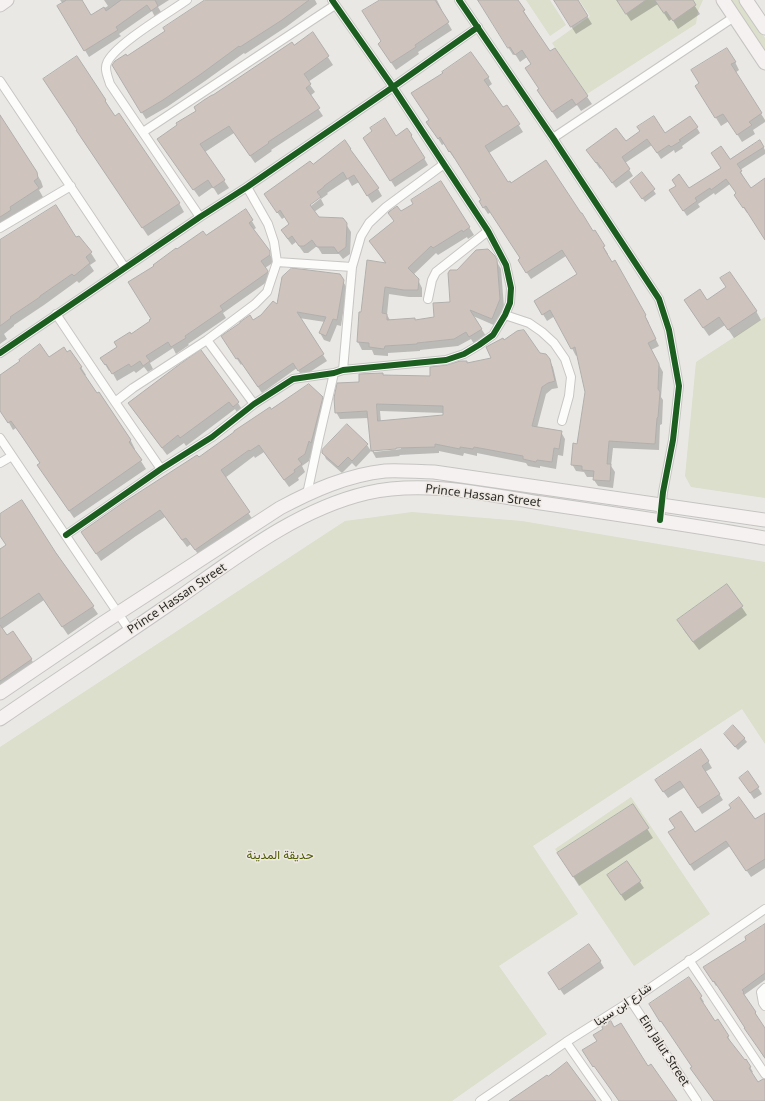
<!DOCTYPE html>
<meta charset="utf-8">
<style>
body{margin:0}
canvas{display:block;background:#eae8e5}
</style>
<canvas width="765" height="1101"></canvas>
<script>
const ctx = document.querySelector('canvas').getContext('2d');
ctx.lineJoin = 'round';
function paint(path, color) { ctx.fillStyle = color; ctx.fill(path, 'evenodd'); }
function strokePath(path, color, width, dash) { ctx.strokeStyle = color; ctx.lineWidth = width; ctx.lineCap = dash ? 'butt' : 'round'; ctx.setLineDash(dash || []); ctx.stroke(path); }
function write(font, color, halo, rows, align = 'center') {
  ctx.font = font + ' "Noto Sans",Vazirmatn,sans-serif'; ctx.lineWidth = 3; ctx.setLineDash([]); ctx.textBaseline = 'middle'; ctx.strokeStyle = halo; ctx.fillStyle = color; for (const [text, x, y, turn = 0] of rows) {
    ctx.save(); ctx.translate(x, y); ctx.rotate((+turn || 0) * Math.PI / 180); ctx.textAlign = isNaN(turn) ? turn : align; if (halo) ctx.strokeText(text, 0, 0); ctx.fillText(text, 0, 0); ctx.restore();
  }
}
paint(new Path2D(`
 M526 0H550L566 25 550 36Z
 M579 0H703L698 11 696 24 587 94 552 43 590 16Z
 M730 0H740L765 38V52Z
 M765 317V498L691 487 685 476 696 362Z
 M412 512 522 521 765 562V744L742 709 533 846 578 914 499 966 547 1034 452 1101H0V747L345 521Z
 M631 797 710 914 634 966 555 849Z`), '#dbdfcb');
paint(new Path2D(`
 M60 0H81L91 16 108 6 104 0H169L158 7 161 12 155 17 152 11 119 34 121 36 89 57 59 7 63 4Z
 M207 0H315L317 4 286 27 245 54 244 53 205 81 167 107 146 119 117 73 127 57 166 31Z
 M382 0H437L442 10 441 11 452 30 418 52 419 54 396 70 383 51 382 42Z
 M478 0H517L528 18 527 19 549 53 554 49 592 104 581 111 577 105 557 119 538 91 540 89 532 65 527 57 520 62 515 54 513 55Z
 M554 0H577L592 24 576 34Z
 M617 0H691L700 14 678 29 672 19 669 21 658 4 631 21Z
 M313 34 333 65 308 82 315 92 310 96 323 116 271 150 272 151 255 163 234 133 205 152 229 188 218 195 213 187 199 197 163 147 294 46Z
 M735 62 739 70 735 73 765 120V122L753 130 755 134 742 142 729 121 721 126 701 94 700 83 693 71Z
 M488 77 492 84 488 87 503 109 507 106 523 132 489 153 508 183 593 232 594 231 608 254 606 255 612 263 614 262 649 323H648L659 346 651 350 663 372 661 397 663 400 662 424 660 425 659 450 613 448 611 466 615 472 613 488 598 486 594 480 595 477H587L584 472 576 471 572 464 578 445 586 392 578 355 576 356 555 316 547 321 535 301 578 274 566 256 531 279 523 267 521 259 491 212 488 214 484 208 480 201 482 200 455 158H454L444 144 442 145 432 129 430 121 417 100Z
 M44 80 105 100 110 109H109L179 203 184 212 148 236 82 139 78 130Z
 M0 117 41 181 43 187 39 190 43 197 14 216 0 229Z
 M697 128 700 133 682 146 683 148 675 153 674 150 661 159 652 145 625 163 633 176 616 188 601 168 600 169 591 156 626 142Z
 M407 129 428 165 395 187 368 144 396 137Z
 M760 141 765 150V154L740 170 744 178H743L751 190 765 180V239L748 212 747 213 739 201 737 194 730 184 715 195 714 193 698 204 700 207 687 216 674 196 689 189 722 168 730 161Z
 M345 142 354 156 378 189 382 196 372 203 359 182 352 186 348 179 327 193 328 194 321 199 324 205 314 212 319 218 346 224 351 232 350 254 343 259 339 254H322L317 246 308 253H304L296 242 292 245 286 237 282 230 290 224 285 217 282 219 270 202 313 165ZM321 196V198L307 209 306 207Z
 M642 174 656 194 645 202 634 186Z
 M441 182 474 235 468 239 467 237 438 255 436 253 413 275 418 280 422 288V297H409L389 294 387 315 390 320 416 321 435 318 451 303 457 271 494 257 501 269 504 307 496 326 473 316 486 336 474 344 471 339 458 346 420 350V351L388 353V356L374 355 372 350H362L358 342 360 313H361L386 264 370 241 395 222 401 213 415 204Z
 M246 211 256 228 253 230 273 259 274 262 265 268 271 279 223 313 226 318 188 344 189 345 176 354 173 348 150 363 153 369 148 372 144 367 136 373 134 371 117 381 111 370 109 371 101 358 118 348 131 335 151 322 152 320 155 266 176 250 205 237Z
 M79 237 91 253 96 261 90 265 94 271 79 283 77 281 44 305 14 325V326L4 334 7 339 0 344V247L76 239Z
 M339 275 347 288 341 326 337 325 330 342 324 340 320 333 325 322 299 318 327 361 302 377 297 368 262 393 242 364 241 365 226 343 252 321 278 306Z
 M707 301 756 311 761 320 734 338 725 325 709 336 690 309Z
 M504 342 539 354 549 360 553 367 558 388 552 389 546 394 537 428 561 432 565 439 563 456 558 455 556 469 540 466V468L528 466 526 463 477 453V456L464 453 463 456 439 451V453L399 455 400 456 376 458 372 451 369 418 340 419 336 412 361 383 383 376 431 377 466 362 468 364 492 358ZM380 411 444 413V416L381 422ZM401 448V449L374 452V450Z
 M201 352 238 403 243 411 238 414 235 409 186 446 184 443 167 455 134 411 129 403Z
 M49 358 81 367 86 375 84 376 97 395 99 393 131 441 135 449 134 450 146 469 74 518 43 473 41 464 16 428 13 430 0 407V376Z
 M322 397 327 405 309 461 302 466 305 472 298 478 299 480 289 487 264 452 255 458 254 456 225 478 253 520 200 557 191 544 187 547 165 517 136 536 101 561 87 540 198 459 271 411Z
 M367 445 371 451 356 467 352 463 342 473 326 459 323 452Z
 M0 515 56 553 98 614 68 635 44 600 2 629 7 637 31 659 36 667 0 692V550L7 546 0 535Z
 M727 585 747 615 699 650 683 629Z
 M725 734 744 738 747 742 738 750 727 738Z
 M708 761 712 768 705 772 723 800 702 814 685 787 668 798 660 787Z
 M748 772 762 794 754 799 744 784Z
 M632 805 653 838 579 886 564 862Z
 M765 814V868L751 877 730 846 694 871 673 839 695 833 755 821Z
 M612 881 640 882 644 888 625 901Z
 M765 925V980L744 995 745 998 755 1013 758 1017 757 1018 765 1030V1059L718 985 716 986 707 972 748 940Z
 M600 961 604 968 564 995 553 979Z
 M689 979 701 997 704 1002 702 1003 715 1022 728 1036 730 1041H729L750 1067 753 1072 751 1073 758 1083 765 1087V1101H714L665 1025 664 1026 653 1009Z`), '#0003');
const building = new Path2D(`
 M67 0H82L91 15 104 7 106 11 121 0H155L158 6 151 11 147 5 116 27 118 30 84 51 57 6Z
 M205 0H309L282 20 240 47 239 46 201 74 163 100 141 113 112 65 115 61 126 54 127 56 165 31 163 28Z
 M380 0H435L449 22 415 45 416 47 391 63 378 44 381 41 362 11Z
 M478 0H518L525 10 523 11 550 51 555 48 588 96 576 105 572 99 552 112 537 90 539 89 525 68 531 64 522 50 515 55 510 47 508 48Z
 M554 0H578L588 16 571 27Z
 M617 0H646L626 14Z
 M655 0H693L696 5 673 21 666 11 664 13Z
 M313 32 329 56 304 74 311 84 306 88 320 108 268 142 269 143 250 156 229 126 200 144 225 180 213 188 208 180 193 190 157 139 177 125 176 123 196 111 194 107 204 100 212 95H213L292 42 294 45Z
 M727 48 736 62 731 64 762 113 749 122 752 125 737 135 723 114 715 118 695 86 699 83 691 70Z
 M471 52 489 77 484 80 503 107 507 105 520 124 485 146 508 182 510 181 511 183 546 160 581 213H582L593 231 595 230 605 246 603 247 612 262 615 260 646 315 645 316 656 339 648 343 659 364 658 389 660 392 658 417 657 418 655 444 609 441 607 464H611L610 481 593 480 594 471 582 470V466L571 465 573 443 577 444 585 392 575 347 571 349 550 310 542 315 534 301 577 274 562 250 526 273 518 260 520 258 486 206 483 208 479 201 481 200 450 151 449 152 440 137 438 139 426 122 429 120 411 93 443 73 442 72Z
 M77 56 106 100 105 101 115 116 119 113 180 203 142 228 76 130H77L43 79Z
 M0 115 37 172 38 178 34 181 39 188 10 207 11 210 0 217Z
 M654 116 665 133 690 116 698 127 679 140 681 141 671 147 669 145 657 153 647 139 622 157 630 169 612 183 597 162 596 163 586 150 616 128 626 141 640 131 637 127Z
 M385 118 396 136 407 128 412 135 411 136 425 158 390 181 363 138 372 131 370 128Z
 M345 140 351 149H350L379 188 367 196 354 175 347 179 343 172 324 186V187L317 192 321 197 310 205 319 217 343 218 347 223 346 247 338 253 334 247H317L312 240 304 246H299L292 236 288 239 281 230 289 224 280 210 277 213 264 194 310 161 313 164Z
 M760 140 764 147 737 164 742 171 740 172 751 188 765 178V240L744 207 743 208 734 195 736 193 726 179 711 190 710 188 695 198 697 201 683 211 669 190 676 186 672 180 679 174 689 188 721 168 711 153 721 146 730 159Z
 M642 172 655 189 642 199 630 182Z
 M441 181 470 227 463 232 462 230 433 248 431 246 408 268 419 279 418 290H404L385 287 382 313 387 314V320L415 318V320L434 317 433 303 450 302 448 273 450 270H457L476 250 488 249 495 256 497 260 500 299 492 319 470 310 482 329 469 337 466 332 454 339 417 343V344L385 346 384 349 369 347V343L357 342 359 312H361L367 260 386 263 369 241 394 221 388 213 390 211 397 206 401 211 413 204 411 200Z
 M56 205 76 237 79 236 92 252 86 257 90 263 74 276 72 274 40 296V297L10 317 11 318 0 326V240Z
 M246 209 253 220 249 223 270 251V255L261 261 268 271V272L220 306 223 310 185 336 186 338 171 347 168 342 146 356 150 361 143 366 140 361 131 367 129 364 112 374 106 364 105 365 100 358 117 347 114 342 130 332 131 334 150 321 149 320 151 319 128 282 154 266 153 265 176 248 177 249 203 231 206 235Z
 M292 268 340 274 344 280 337 320 333 319 326 336 319 333 326 317 297 312 324 354 298 371 293 363 258 387 238 358 236 359 221 336 240 323V322L250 315 253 320 261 315 273 301 277 304 282 277Z
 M730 272 757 311 728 330 719 317 703 328 684 300 700 289 707 300 726 287 720 278Z
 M524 330 540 353 546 354 550 359 555 381 548 383 542 387 532 426 562 431 559 449 554 448 552 462 537 460 536 462 523 459V456L474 447 473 449 460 447V449L435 444V447L396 448V449L371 451 367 411 335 413 334 398 337 383 359 382V374L383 373V375L430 376V367L447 365 460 361H467V363L491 358 486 347 503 338 504 340 517 331ZM377 404 443 406V415L378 421Z
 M40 344 49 357 64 347 67 352 70 350 82 367 80 368 97 393 99 392 131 440 129 442 142 460 69 511 37 465 40 463 21 435 11 421 8 423 0 411V375L20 361 19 360Z
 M201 350 239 402 233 407 229 402 180 438 178 435 162 448 128 403 180 364Z
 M309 384 323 397 311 443 309 441 305 454 298 459 302 464 294 470 295 472 284 480 259 445 250 451 249 450 221 470 250 512 195 550 186 538 182 540 160 510 132 529 96 554 81 532 121 504 197 455 199 457 234 432V431L270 407 271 409Z
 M347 424 368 444 352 461 348 457 338 467 322 453V450Z
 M22 500 56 553 94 606 62 627 39 593 0 619V549L6 545 0 536V514Z
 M727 584 743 606 693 642 677 620Z
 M0 625 7 635 13 631 32 659 0 681Z
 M733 725 745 738 735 747 724 734Z
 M701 749 709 761 702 766 720 794 698 808 680 781 663 792 655 780Z
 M748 771 759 787 750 793 739 778Z
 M739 797 755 819 765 813V859L746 871 726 841 690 865 668 832 675 828 669 819 681 811 695 832 731 808 729 805Z
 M633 804 649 828 573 877 557 853Z
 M627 861 641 881 621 895 607 875Z
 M765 924V973L742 990 744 992 743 993 756 1012 755 1013 765 1028V1058L744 1028H745L732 1008 714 981 713 982 703 967 746 940 745 937Z
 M589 944 601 961 559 990 548 973Z
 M689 977 702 996 700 998 715 1021 718 1019 729 1036 727 1037 745 1060 746 1059 751 1067 749 1068 758 1082 763 1079H765V1101H714L690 1068 692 1067 661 1021 660 1022 649 1004Z
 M611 1021 614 1027 621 1023 648 1066 651 1064 677 1101H619L594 1066 593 1067 582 1050 597 1041 593 1035 603 1029 602 1027Z
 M567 1062 596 1101H509L547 1075 548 1076Z`);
paint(building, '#cfc4bd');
strokePath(building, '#b1afad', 1);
const minor = new Path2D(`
 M187 0C170 12 114 45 107 63 104 69 108 77 110 84L200 217
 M459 0 553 138 659 299 669 330 679 386 673 440 663 492 660 520
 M0 81 125 268
 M143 132 335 5
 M553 138 734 17
 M0 228 71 186
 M277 262 352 267
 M428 299 432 280 436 272 488 231
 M56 314 115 402 161 469
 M505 315 529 323 542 332 554 343 565 359 571 377 569 396 562 421
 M207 340 254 404
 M0 353 200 217 247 187 393 87 478 27
 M343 370 352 267 361 236 369 223 386 207 444 164
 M115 402 133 388 207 340 255 304 267 292 277 262 274 242 268 224 247 187
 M0 438 130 631
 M0 463 12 456
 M307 494 319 438 334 373
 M66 535 161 469 212 437 254 404 293 379 334 373 343 370 446 360 464 354 479 345 493 335 505 315 510 303 511 288 506 265 488 231 393 87 332 0
 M689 960 765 1074
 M765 988 761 992 763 1003 765 1006
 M631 1001 697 1101
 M566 1042 607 1101
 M480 1101 566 1042 631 1001 765 909`);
const primary = new Path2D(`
 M723 0 765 63
 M746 0 765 28
 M0 5 7 0
 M0 693 103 623 280 508C312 491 347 475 385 471 401 470 418 472 434 472L765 520
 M0 719C58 679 116 641 174 601 233 560 295 510 367 493 424 480 484 494 541 503 616 514 691 525 765 538`);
strokePath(minor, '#c8c6c4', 10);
strokePath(primary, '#c5c4c2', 15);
strokePath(minor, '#fcfcfb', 8);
strokePath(primary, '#f6f1f1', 13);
strokePath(new Path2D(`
 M459 0 553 138 659 299 669 330 679 386 673 440 663 492 660 520
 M0 353 200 217 247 187 393 87 478 27
 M66 535 161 469 212 437 254 404 293 379 334 373 343 370 446 360 464 354 479 345 493 335 505 315 510 303 511 288 506 265 488 231 393 87 332 0`), '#1b5e20', 6);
write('12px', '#292825', '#ede8e2', [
 ["Prince Hassan Street",483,496,7],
 ["Prince Hassan Street",177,599,-34],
 ["شارع ابن سينا",623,1005,-34],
 ["Ein Jalut Street",664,1051,57]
]);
write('12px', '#4d5a00', '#ede8e2', [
 ["حديقة المدينة",280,856]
]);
</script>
